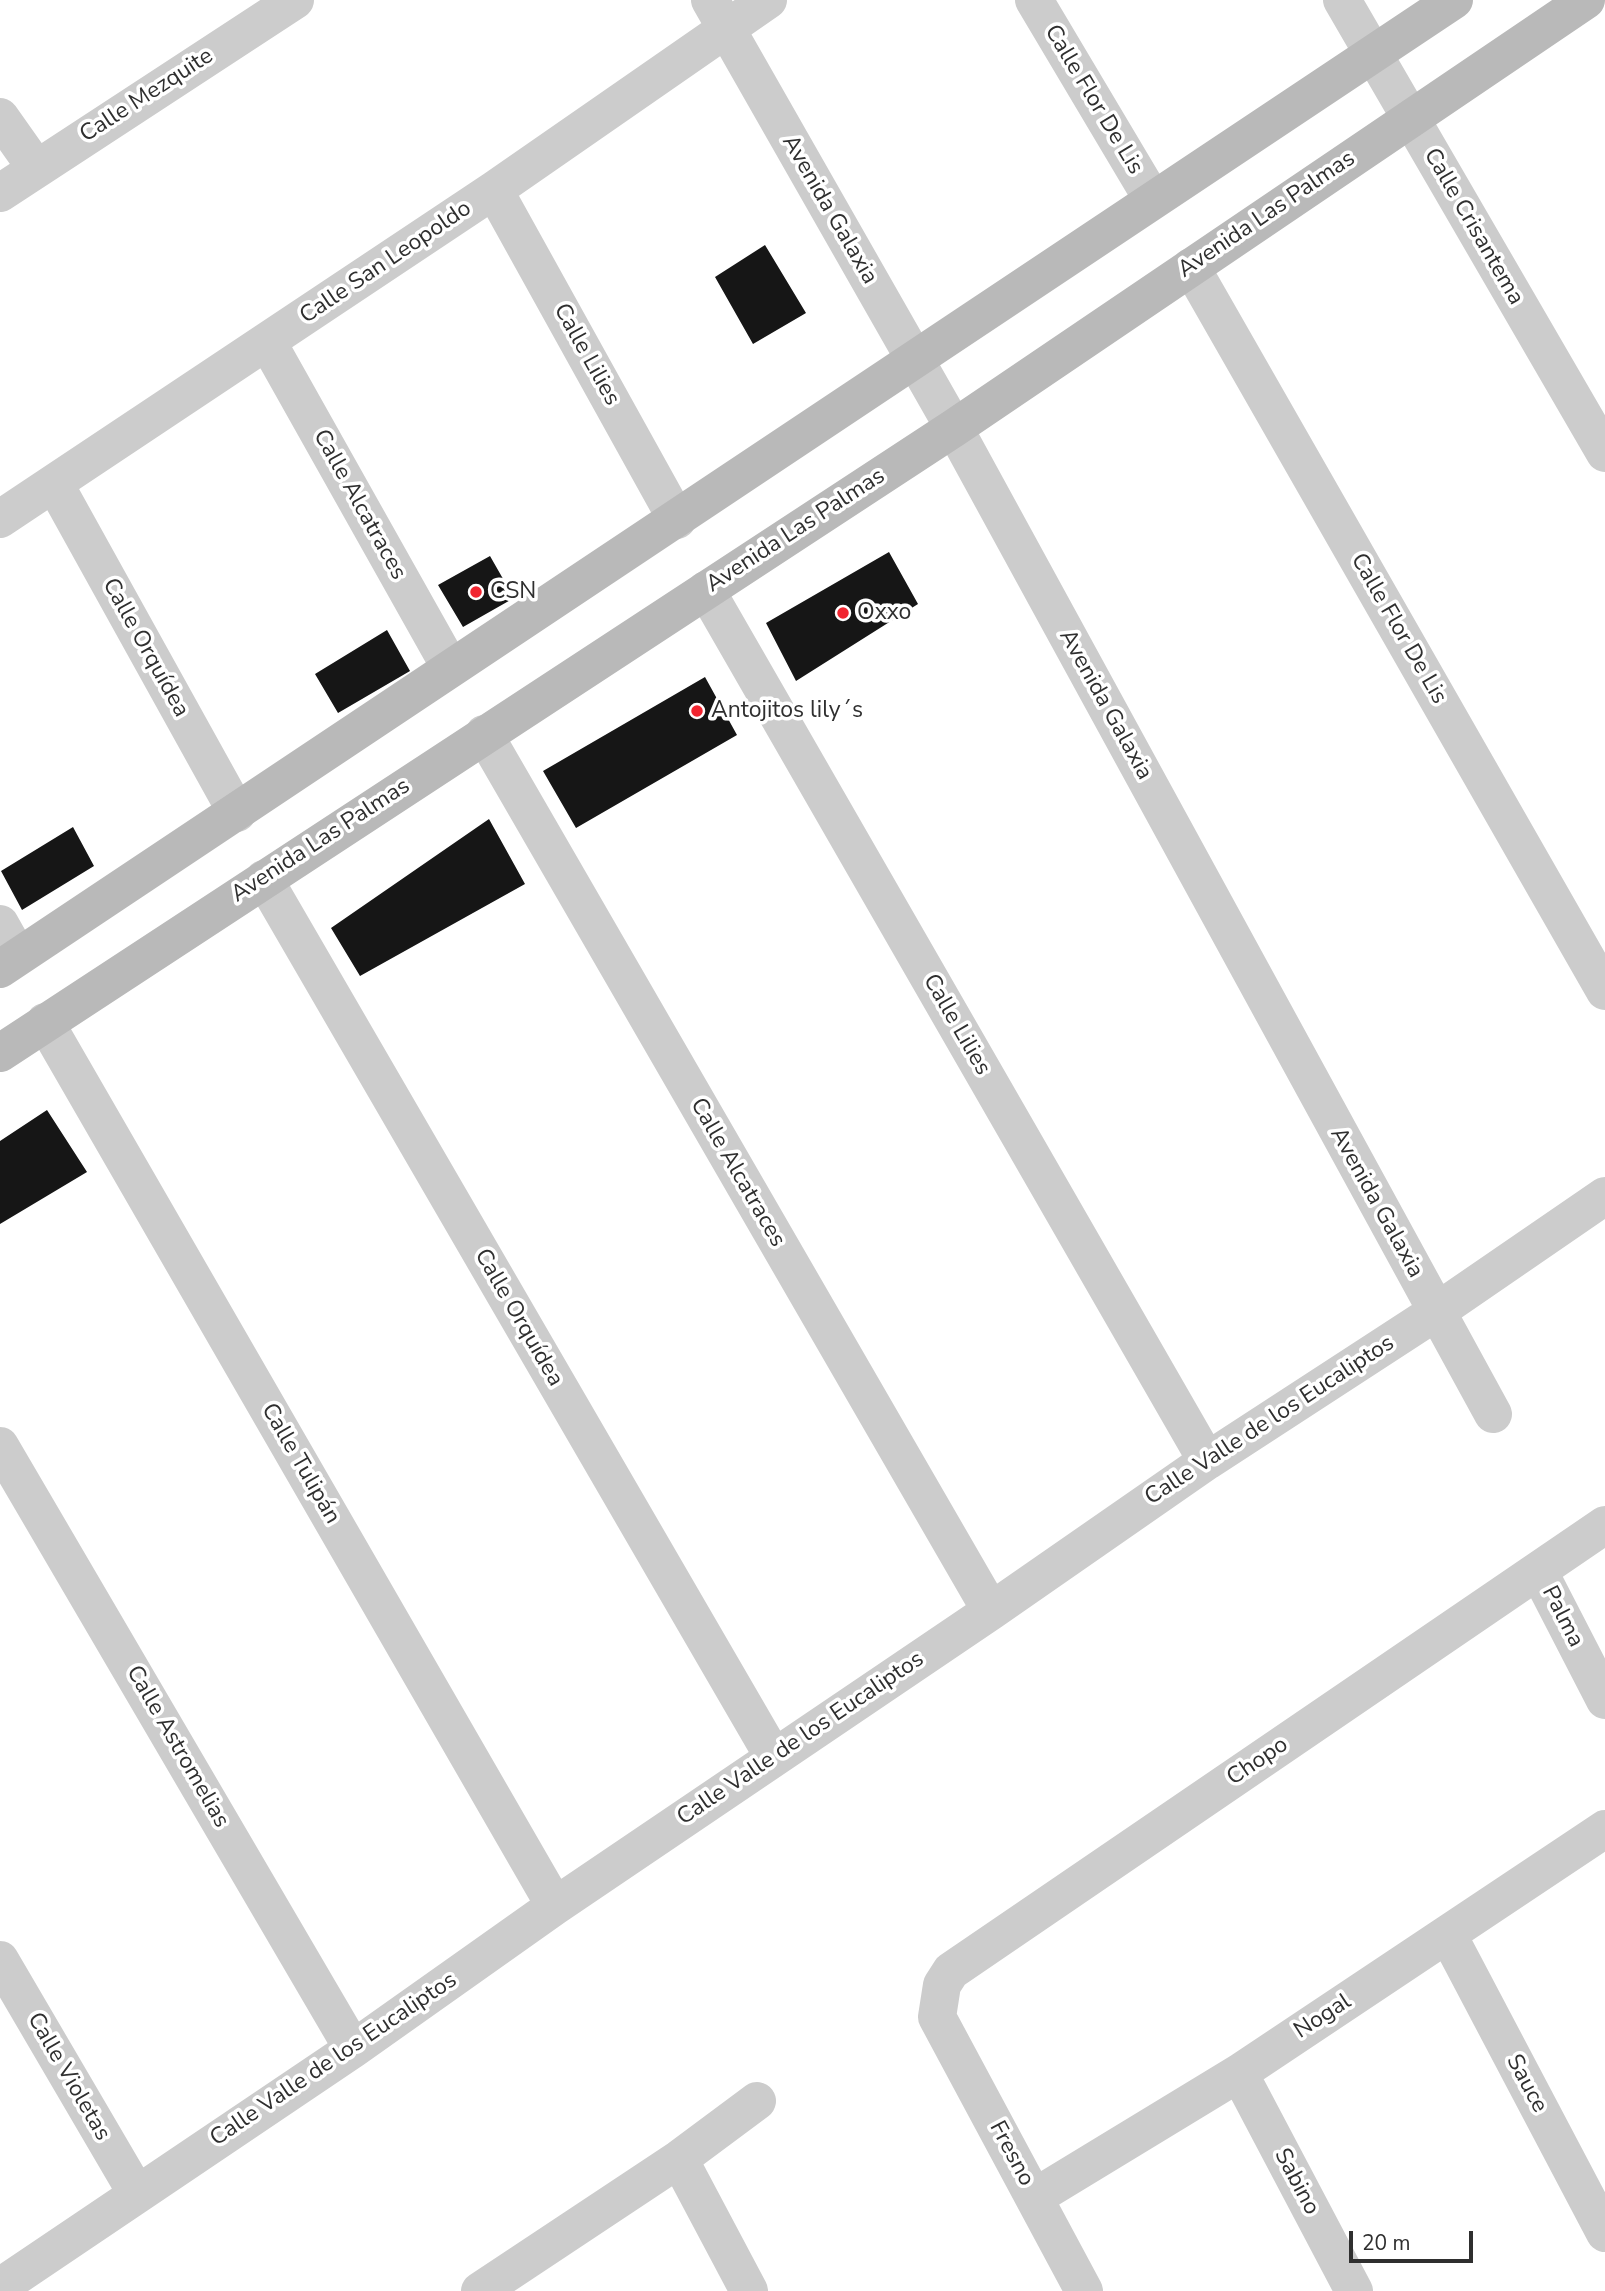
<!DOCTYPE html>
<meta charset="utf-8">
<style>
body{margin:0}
#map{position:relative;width:1605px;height:2291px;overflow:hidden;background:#fff;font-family:"Nunito Sans",sans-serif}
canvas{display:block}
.scale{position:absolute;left:1349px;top:2231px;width:124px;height:32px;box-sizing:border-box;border:4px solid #2f2f2f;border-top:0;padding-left:9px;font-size:21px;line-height:24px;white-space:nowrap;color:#2f2f2f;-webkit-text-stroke:5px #fff;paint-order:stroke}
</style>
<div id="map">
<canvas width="1605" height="2291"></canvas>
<div class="scale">20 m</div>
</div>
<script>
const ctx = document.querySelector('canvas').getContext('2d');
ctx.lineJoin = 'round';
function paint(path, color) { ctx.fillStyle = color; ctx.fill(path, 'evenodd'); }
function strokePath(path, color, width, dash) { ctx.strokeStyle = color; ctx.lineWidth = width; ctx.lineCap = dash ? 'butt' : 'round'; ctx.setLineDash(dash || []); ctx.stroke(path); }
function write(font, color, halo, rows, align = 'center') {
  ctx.font = font + ' "Nunito Sans",sans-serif'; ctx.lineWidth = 7; ctx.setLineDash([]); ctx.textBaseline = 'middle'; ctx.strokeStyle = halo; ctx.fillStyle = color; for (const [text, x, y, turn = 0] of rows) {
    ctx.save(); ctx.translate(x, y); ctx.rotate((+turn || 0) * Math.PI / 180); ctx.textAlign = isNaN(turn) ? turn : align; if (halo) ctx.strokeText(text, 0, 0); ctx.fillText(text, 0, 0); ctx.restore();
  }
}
paint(new Path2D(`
 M765 245 806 313 753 344 715 277Z
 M889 552 918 604 796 681 766 623Z
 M490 556 514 598 463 627 438 585Z
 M387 630 410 671 338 713 315 674Z
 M705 677 737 735 576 828 543 771Z
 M489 819 525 884 360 976 331 928Z
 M73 827 94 866 22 910 1 871Z
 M47 1110 87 1172 0 1224V1141Z`), '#161616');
strokePath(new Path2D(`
 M710 0 954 428 1493 1414
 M1034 0 1153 200
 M1342 0 1605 453
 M0 117 36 168
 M494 190 677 520
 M0 193 295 0
 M1191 267 1605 991
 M268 343 450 667
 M54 483 237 813
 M0 519 494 190 768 0
 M706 590 1207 1461
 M484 734 991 1611
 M264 879 773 1756
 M0 924 18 956
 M45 1022 555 1906
 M0 1446 353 2049
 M1539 1572 1605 1700
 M1448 1935 1605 2233
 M0 1960 137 2194
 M1239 2073 1354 2291
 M679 2159 749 2291
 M1035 2197 1239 2073 1605 1829
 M0 2287 353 2049 555 1906 991 1611 1207 1461 1436 1312 1605 1196
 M480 2291 679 2159 757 2101
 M1084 2291 937 2017 942 1985 951 1971 1605 1525`), '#ccc', 38);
strokePath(new Path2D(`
 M0 969 1454 0
 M0 1053 954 428 1586 0`), '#b9b9b9', 38);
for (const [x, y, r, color] of [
 [476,592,7,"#f12530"],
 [843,613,7,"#f12530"],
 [697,711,7,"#f12530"]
]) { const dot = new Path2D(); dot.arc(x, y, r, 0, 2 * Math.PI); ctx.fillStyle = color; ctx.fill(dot); strokePath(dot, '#fff', 2.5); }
write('23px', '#2f2f2f', '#fff', [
 ["Calle Mezquite",147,96,-33],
 ["Calle Flor De Lis",1093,100,59],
 ["Avenida Galaxia",829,210,60],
 ["Avenida Las Palmas",1267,215,-34],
 ["Calle Crisantema",1473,227,60],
 ["Calle San Leopoldo",386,263,-34],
 ["Calle Lilies",586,355,61],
 ["Calle Alcatraces",359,505,61],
 ["Avenida Las Palmas",796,531,-33],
 ["Calle Flor De Lis",1398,629,60],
 ["Calle Orquídea",145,648,61],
 ["Avenida Galaxia",1105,705,61],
 ["Avenida Las Palmas",321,841,-33],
 ["Calle Lilies",956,1025,60],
 ["Calle Alcatraces",737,1173,60],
 ["Avenida Galaxia",1376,1203,61],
 ["Calle Orquídea",518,1318,60],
 ["Calle Valle de los Eucaliptos",1270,1421,-33],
 ["Calle Tulipán",300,1464,60],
 ["Palma",1562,1617,63],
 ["Calle Valle de los Eucaliptos",801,1739,-34],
 ["Calle Astromelias",177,1747,60],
 ["Chopo",1258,1762,-34],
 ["Nogal",1323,2017,-33],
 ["Calle Valle de los Eucaliptos",334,2060,-34],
 ["Calle Violetas",68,2077,60],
 ["Sauce",1526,2084,62],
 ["Fresno",1011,2154,62],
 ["Sabino",1296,2182,62]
]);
write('23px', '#2f2f2f', '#fff', [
 ["CSN",490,592],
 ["Oxxo",857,613],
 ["Antojitos lily´s",711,711]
], 'left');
</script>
